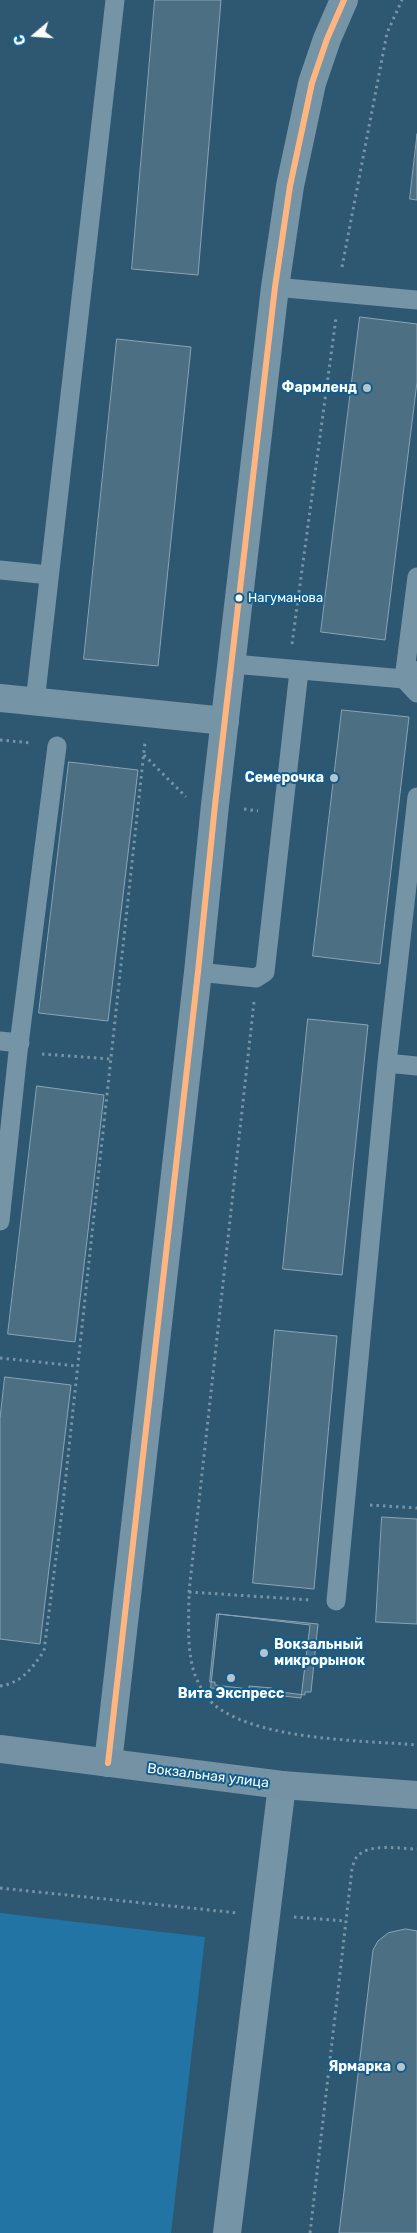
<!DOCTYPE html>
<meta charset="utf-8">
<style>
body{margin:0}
#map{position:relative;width:417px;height:2233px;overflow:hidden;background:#2e5871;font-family:Rubik,sans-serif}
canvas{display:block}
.north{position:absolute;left:10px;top:10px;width:50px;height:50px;-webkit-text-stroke:4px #115e8e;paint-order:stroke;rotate:252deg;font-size:14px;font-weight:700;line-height:20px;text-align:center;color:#fff}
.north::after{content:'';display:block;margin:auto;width:18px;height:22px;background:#fff;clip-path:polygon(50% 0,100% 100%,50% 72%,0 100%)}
</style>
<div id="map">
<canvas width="417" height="2233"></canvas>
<div class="north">С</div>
</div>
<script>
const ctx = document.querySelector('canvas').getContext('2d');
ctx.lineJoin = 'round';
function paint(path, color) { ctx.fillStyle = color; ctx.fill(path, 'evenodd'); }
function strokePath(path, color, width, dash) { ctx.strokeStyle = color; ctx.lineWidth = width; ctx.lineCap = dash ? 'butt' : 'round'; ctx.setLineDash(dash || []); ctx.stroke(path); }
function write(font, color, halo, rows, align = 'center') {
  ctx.font = font + ' Rubik,sans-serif'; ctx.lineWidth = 4; ctx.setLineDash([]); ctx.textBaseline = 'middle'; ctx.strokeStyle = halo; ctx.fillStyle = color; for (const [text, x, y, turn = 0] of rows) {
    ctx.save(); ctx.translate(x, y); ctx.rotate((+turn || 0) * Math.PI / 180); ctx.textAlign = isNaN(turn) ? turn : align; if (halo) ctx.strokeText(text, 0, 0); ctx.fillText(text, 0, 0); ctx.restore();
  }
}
paint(new Path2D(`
 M0 1913 205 1937 171 2233H0Z`), '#2274a4');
const building = new Path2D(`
 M155 0H221L198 275 132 269Z
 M417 134V200L410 199Z
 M360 317 417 324V382L385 640 321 632Z
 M117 339 191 347 158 666 84 659Z
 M342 710 409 717 380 964 313 956Z
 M69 762 138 770 108 1021 39 1013Z
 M308 1019 368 1025 342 1275 283 1269Z
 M37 1086 104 1095 75 1342 8 1334Z
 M275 1330 337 1336 314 1589 253 1583Z
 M5 1377 71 1385 40 1644 0 1639V1419Z
 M382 1517 417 1519V1624L376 1622Z
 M217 1614 318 1624 311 1692H305V1695L272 1691V1688L249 1686V1689L215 1685V1682H210Z
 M219 1614 310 1625 301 1698 211 1688Z
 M406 1929 417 1931V2233H339L373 1950 378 1941 388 1933Z`);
paint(building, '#4d6f83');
strokePath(building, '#8aa4b4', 1);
strokePath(new Path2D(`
 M342 267 387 33 402 0
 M292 644 336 318
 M0 740 32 743
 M144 755 186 797
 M244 809 258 811
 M254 1002 189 1592C189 1619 186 1649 195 1675 198 1682 203 1693 208 1699 248 1741 361 1740 417 1745
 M42 1054 111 1059
 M0 1358 77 1366
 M370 1505 417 1508
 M189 1592 311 1600
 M0 1686C22 1683 32 1668 44 1651L63 1503 145 742
 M0 1888 238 1913
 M294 1917 346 1921
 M310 2233 352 1869C353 1866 354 1860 356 1858 367 1842 400 1849 417 1849`), '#7594a5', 3, [2.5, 4]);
strokePath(new Path2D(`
 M275 287 417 300
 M0 570 49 575
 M233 664 404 679 417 577
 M413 670 404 679 417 693
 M35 702 115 0
 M198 972 256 978 265 972 299 671
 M0 1041 20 1043
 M387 1063 417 1066
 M0 1221 18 1052 57 746
 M336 1601 387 1063 417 797`), '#7594a5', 19);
strokePath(new Path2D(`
 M0 698 225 721
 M227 2233 282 1785`), '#7594a5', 28);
strokePath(new Path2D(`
 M108 1763 198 972 215 805 275 287 290 186 312 83 327 39 344 0`), '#7594a5', 28);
strokePath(new Path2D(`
 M0 1749 282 1785 417 1795`), '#7492a3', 28);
strokePath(new Path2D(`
 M108 1763 198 972 215 805 275 287 290 186 312 83 327 39 344 0`), '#ffb580', 6);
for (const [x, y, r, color] of [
 [367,388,5,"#b6c5cd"],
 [239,598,4.5,"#fff"],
 [334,778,5,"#b6c5cd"],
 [264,1653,5,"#b6c5cd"],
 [231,1678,5,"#b6c5cd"],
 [401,2067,5,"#b6c5cd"]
]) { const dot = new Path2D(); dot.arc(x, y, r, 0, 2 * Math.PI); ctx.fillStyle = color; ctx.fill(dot); strokePath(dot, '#115e8e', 2); }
write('13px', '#fff', '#115e8e', [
 ["Нагуманова",248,598]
], 'left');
write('bold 14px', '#fff', '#115e8e', [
 ["Фармленд",357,388],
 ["Семерочка",324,778],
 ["Вокзальный",274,1645,"left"],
 ["микрорынок",274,1661,"left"],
 ["Вита Экспресс",231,1694,"center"],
 ["Ярмарка",391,2067]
], 'right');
write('14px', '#fff', '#115e8e', [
 ["Вокзальная улица",208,1776,7]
]);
</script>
